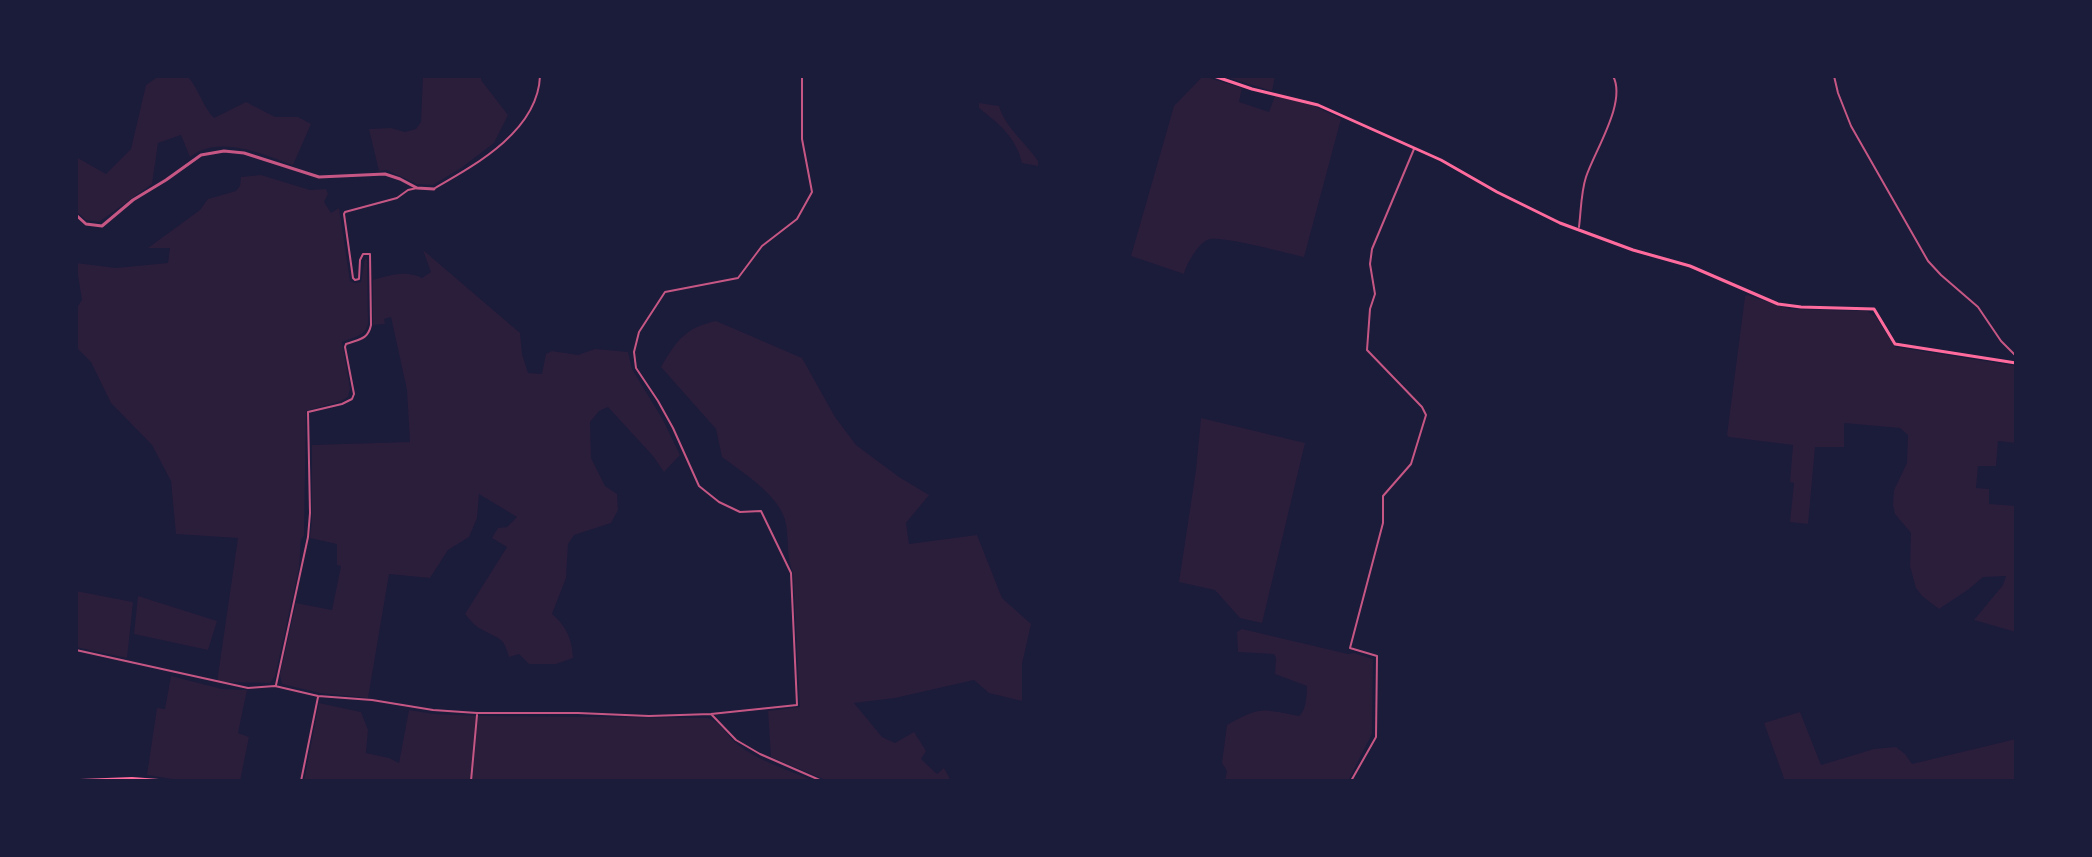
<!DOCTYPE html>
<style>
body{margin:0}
#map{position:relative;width:2092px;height:857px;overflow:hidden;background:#1b1b3a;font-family:"Alegreya Sans",sans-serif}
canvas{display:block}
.frame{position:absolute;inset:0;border:78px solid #1b1b3a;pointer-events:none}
</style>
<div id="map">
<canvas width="2092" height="857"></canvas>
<div class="frame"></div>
</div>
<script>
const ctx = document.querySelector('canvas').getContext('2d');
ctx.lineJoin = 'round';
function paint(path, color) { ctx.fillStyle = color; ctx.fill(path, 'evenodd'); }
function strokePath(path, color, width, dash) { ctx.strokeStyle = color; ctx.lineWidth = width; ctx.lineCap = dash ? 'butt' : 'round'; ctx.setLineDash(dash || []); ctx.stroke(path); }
paint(new Path2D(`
 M159 76H187C199 88 202 106 214 118L246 102 275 117H298L311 124 293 165C262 154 219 134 190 157L181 135 158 143 152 184 99 222 86 220 76 211V157L106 174 131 149 146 85Z
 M423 76H481V80L508 115 494 143 461 168 433 185 417 184 387 170 379 171 369 129 391 128 405 132 416 129 421 122Z
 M1203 76 1242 88 1239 102 1269 112 1275 96 1312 105 1341 119 1304 257C1287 253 1223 236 1210 239 1199 241 1186 265 1184 274L1131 256 1174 106Z
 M1223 76H1275L1272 91Z
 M979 103 999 106C1005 127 1026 143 1038 161V166L1022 163C1016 137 999 124 979 108Z
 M261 175 310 190 326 189 328 194 324 202 331 213 339 208 350 281 355 283 361 282 365 258 367 260 368 323C366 336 354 337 342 342L350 388 348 397 341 401 306 411 304 535 301 540 299 568 275 676 270 683 217 682 238 538 176 534 171 481 152 445 111 403 91 362 76 347V309L82 300 76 263 116 268 168 263 170 248H148L200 210 208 199 236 191 240 186 241 177Z
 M423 250 520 333 522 354 528 373 542 374 546 354 552 351 578 355 595 349 628 352 632 369 663 420 680 455 664 472 653 456 608 407 599 411 590 422 591 458 605 486 617 494 618 510 611 523 574 535 568 544 566 578 552 614C567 627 572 639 573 658L556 664H529L519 654 509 657C504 636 498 639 481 629 475 626 470 620 465 614L507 547 492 538 498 528 507 527 517 517 479 494 477 518 469 537 448 550 430 578 389 574 368 698 320 693 282 684 280 675 296 603 332 610 341 566 337 565V544L310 538 312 519V445L410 442 407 390 391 317 384 319 385 324 373 325V280C389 275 407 270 422 278L431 272Z
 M1747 295 1790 309 1867 311 1876 317 1895 347 2016 366V443L1998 441 1996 466H1978L1976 488 1989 489V504L2016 506V632L1974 620 2003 585 2006 576 1983 577 1969 589 1939 609 1922 596 1916 588 1910 566 1911 533 1895 514 1893 505 1894 490 1907 463 1908 435 1900 428 1844 423V447H1815L1808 524 1790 522 1794 483 1790 482 1793 445 1729 437 1727 435 1745 297Z
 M716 321 802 358 835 417 856 445 899 477 929 495 906 523 909 544 977 535 1002 598 1031 624 1022 664V701L989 693 974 680 895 698 854 703 882 737 895 743 914 732 926 751 921 759 937 774 944 768 951 781H828L771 757 768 711 800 707 793 573C786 557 789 541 786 524 781 496 743 473 722 457L716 429 661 367C677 340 685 328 716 321Z
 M1201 418 1305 443 1262 623 1240 618 1215 590 1179 582 1196 470Z
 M76 591 133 602 127 658 76 647Z
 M138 596 217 621 208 650 134 634Z
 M1242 629 1348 654 1354 653 1373 659 1372 734 1348 781H1225L1227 771 1222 763 1227 725C1262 706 1260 709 1299 716 1306 711 1307 695 1307 686L1275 674 1276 658 1274 654 1238 652 1237 632Z
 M171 676 222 689 247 690 238 733 249 737 240 781H185L147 775 157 708 165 709Z
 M319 703 361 712 368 730 366 753 389 758 399 763 409 710 434 714 481 716 708 718C721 722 727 736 737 744 758 761 789 770 814 781H304Z
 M1800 712 1821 765 1874 749 1896 747 1905 754 1912 764 2016 739V781H1785L1764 723Z`), '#2a1e3b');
strokePath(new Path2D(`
 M1834 76 1838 93 1851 126 1928 261 1941 275 1978 307 2001 341 2016 356
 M435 188C477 164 538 130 540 76
 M1579 227C1581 211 1581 192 1586 177 1595 150 1627 102 1613 76
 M76 650 248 688 275 686 318 696 372 700 433 710 477 713H578L649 716 711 714 797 705 791 573 761 511 740 512 719 502 699 486 673 428 658 401 636 368 634 352 639 332 665 292 738 278 762 246 797 219 812 192 802 139V76
 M276 685 308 537 310 513 308 412 342 404 352 399 354 394 345 347 346 344C359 339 368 340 371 325L370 254H363L360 260 359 279 355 280 353 278 344 214 345 212 397 198 408 190 417 188
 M712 715 736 740 760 754 822 781
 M301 781 318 697
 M471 781 477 715
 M1351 781 1376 737 1377 656 1350 648 1383 523V496L1411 464 1426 415 1422 407 1367 350 1370 309 1375 294 1370 264 1372 249 1414 149`), '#c65784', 2);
strokePath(new Path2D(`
 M2014 76 2016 78
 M76 215 86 224 102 226 133 200 166 180 201 155 224 151 244 153 319 177 385 174 400 179 417 188 434 189`), '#c65784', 3);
strokePath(new Path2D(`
 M1214 76 1252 89 1318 105 1441 160 1497 192 1560 223 1633 250 1690 266 1778 304 1801 307 1874 309 1895 344 2016 363`), '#ff6b9d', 3);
strokePath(new Path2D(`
 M80 781 132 779 159 781`), '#ff6b9d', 4);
</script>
